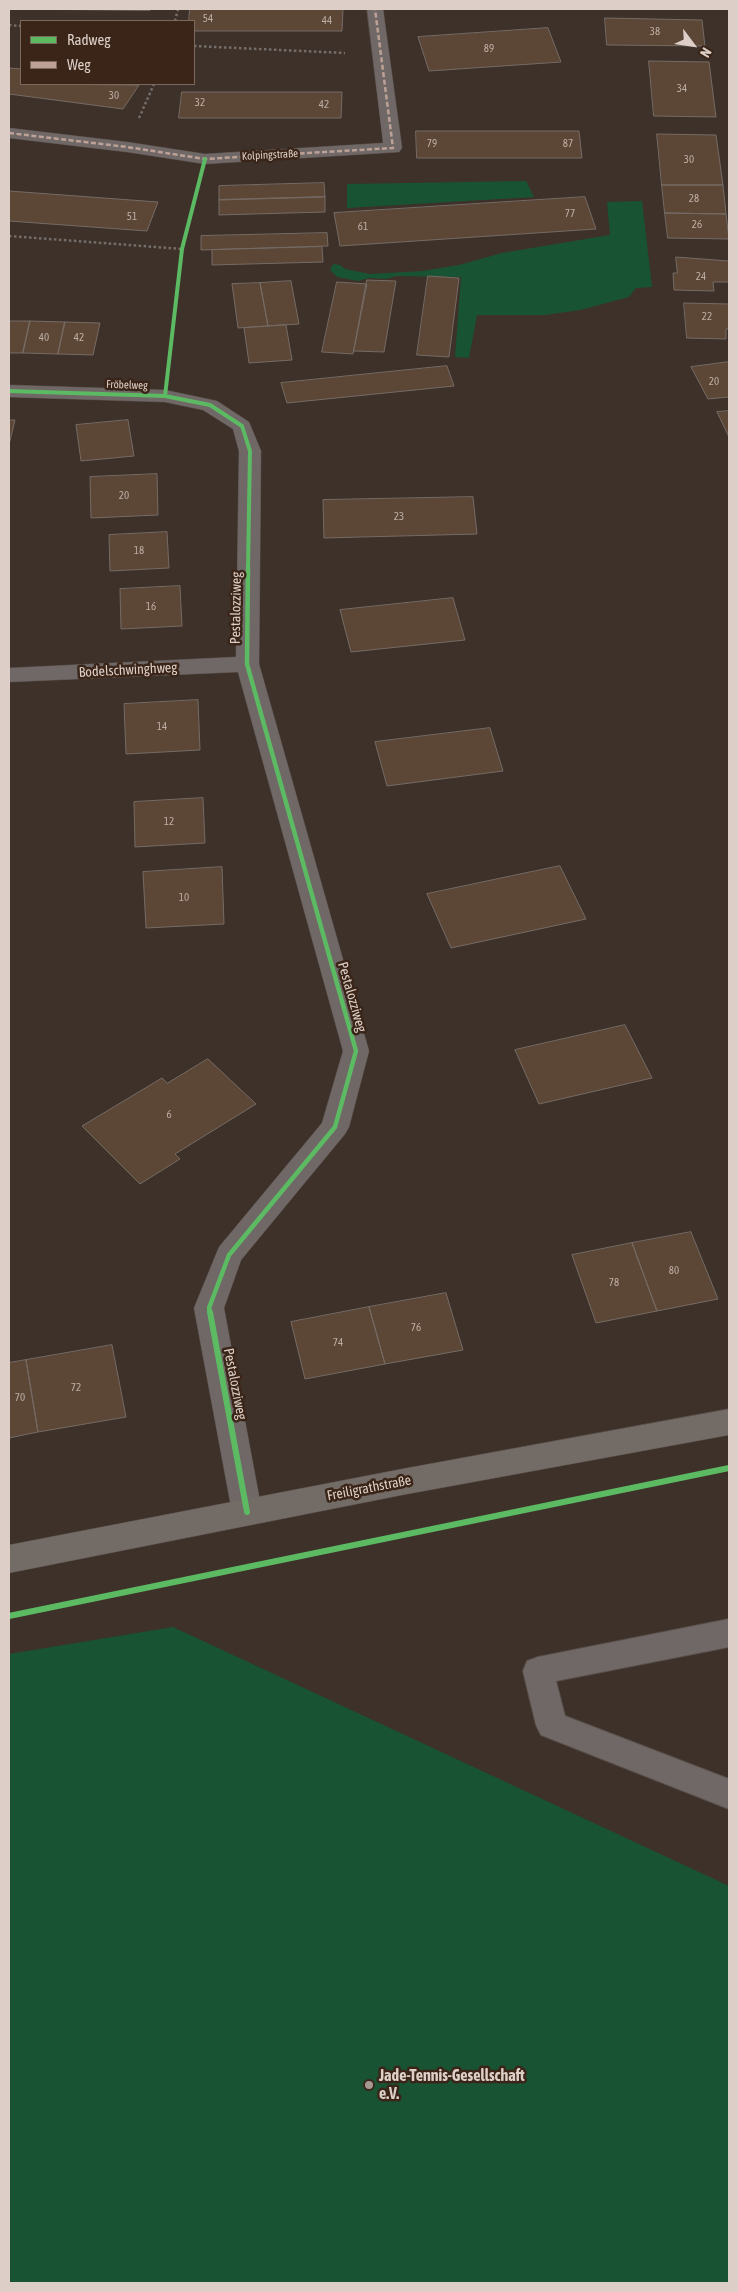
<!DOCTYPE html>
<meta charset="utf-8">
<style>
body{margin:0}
#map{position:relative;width:738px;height:2292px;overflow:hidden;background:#3d312a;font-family:"Asap Condensed",sans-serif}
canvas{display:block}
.frame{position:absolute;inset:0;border:10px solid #ddcfc7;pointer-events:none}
.legend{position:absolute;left:20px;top:20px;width:175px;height:65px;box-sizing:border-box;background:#3a2518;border:1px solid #7b695e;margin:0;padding:6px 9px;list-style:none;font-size:15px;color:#ddcfc7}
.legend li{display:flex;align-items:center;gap:10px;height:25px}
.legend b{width:25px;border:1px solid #7b695e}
.north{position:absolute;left:668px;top:20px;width:50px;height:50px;-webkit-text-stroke:4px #3a2518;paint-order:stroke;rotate:121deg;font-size:14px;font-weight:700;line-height:20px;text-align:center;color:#ddcfc7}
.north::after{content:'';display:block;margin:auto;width:18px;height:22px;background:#ddcfc7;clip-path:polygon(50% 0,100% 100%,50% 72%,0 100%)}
</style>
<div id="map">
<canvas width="738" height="2292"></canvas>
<div class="frame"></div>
<ul class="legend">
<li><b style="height:6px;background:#5cba63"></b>Radweg</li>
<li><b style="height:6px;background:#bda197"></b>Weg</li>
</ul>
<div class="north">N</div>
</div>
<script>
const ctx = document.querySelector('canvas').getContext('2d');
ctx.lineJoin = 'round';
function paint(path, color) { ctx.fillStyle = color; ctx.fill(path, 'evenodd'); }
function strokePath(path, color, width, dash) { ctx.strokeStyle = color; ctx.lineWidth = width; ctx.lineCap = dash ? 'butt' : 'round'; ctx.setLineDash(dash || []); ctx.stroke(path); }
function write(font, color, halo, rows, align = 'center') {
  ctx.font = font + ' "Asap Condensed",sans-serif'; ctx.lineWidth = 5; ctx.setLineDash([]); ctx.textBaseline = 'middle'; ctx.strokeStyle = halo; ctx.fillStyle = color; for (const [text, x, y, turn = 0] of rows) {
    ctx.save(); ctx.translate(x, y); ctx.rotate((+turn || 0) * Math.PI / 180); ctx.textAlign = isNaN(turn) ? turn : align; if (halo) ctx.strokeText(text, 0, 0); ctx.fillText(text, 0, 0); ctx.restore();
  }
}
paint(new Path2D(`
 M526 181 534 197 347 208V184Z
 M642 201 652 287 636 288 629 297 580 310 545 315H477L469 358 455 357 461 277 396 276 386 279 369 278 358 281 337 277 330 270 333 264 340 265 345 269 370 274 423 271 459 265 502 253 610 235 607 202Z
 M173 1627 729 1886V2283H9V1654Z`), '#185434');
const building = new Path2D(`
 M9 9H150V10Z
 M190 9H343L342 31H194V21H189Z
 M605 18 702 20 705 46 607 45Z
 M548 28 561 62 429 71 418 37Z
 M649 61 709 62 716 117 654 116Z
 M9 68 21 69V84L139 85 123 109 9 94Z
 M182 92H342L341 118H179Z
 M416 131H579L582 158H417Z
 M657 134 716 135 723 185H662Z
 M324 183 325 197 219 200V186Z
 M662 185H723L726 214 665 213Z
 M9 191 158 202 147 231 9 221Z
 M325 197V212L219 215V200Z
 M585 197 596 229 340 246 334 213Z
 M665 213 726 214 729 239 668 238Z
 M327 233 328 246 201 250V236Z
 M322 247 323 262 212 265V250Z
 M676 257 729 261V282H713L714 291 674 290 673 273H677Z
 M428 276 459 278 449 357 417 355Z
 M367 280 396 281 384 352 354 351Z
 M291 281 299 324 268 326 260 283Z
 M337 282 367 284 353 354 322 352Z
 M260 283 268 326 238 328 232 284Z
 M684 303 729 304V329H726V339L687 338Z
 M9 321H30L23 353H9Z
 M30 321 65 322 58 354 23 353Z
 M65 322 100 323 93 355 58 354Z
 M286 325 292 360 249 363 244 328Z
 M729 362V397L708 399 691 367Z
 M447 366 454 386 287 403 281 383Z
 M729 411V437L717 412Z
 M9 420H15L9 445Z
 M128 420 134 456 81 461 76 425Z
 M157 474 158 515 91 518 90 477Z
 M473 497 477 534 324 538 323 500Z
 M167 532 169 568 110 571 109 535Z
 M180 586 182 626 121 629 120 589Z
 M453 598 465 640 351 652 340 610Z
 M198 700 200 750 126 754 124 704Z
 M490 728 503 771 387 786 375 742Z
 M203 798 205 843 135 847 134 802Z
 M560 866 586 919 451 948 427 894Z
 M222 867 224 924 146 928 143 872Z
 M625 1025 652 1078 539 1104 515 1050Z
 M208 1059 256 1104 175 1154 180 1159 140 1184 82 1126 162 1078 167 1083Z
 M691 1232 718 1299 657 1311 632 1243Z
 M632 1243 657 1311 596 1323 572 1255Z
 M446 1293 463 1350 385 1364 369 1307Z
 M369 1307 385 1364 305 1379 291 1322Z
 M112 1345 126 1417 38 1432 26 1360Z
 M26 1360 38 1432 9 1438V1363Z`);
paint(building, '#5c4737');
strokePath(building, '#756b65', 1);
const lane = new Path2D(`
 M729 1619V1647L556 1681 565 1716 729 1779V1809L541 1735 536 1725 523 1671 527 1661 538 1657Z`);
const street = new Path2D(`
 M367 9H383L402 148 399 152 205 164 127 152 9 138V128L127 142 205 154 383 143Z
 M9 385 165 390 217 401 249 422 261 451 259 664 369 1051 349 1127 345 1134 241 1260 224 1308 262 1512 258 1521 247 1525 236 1521 232 1512 194 1308 219 1247 322 1123 343 1051 238 672 9 682V668L236 657 239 451 233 429 203 410 165 402 9 397Z`);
const secondary = new Path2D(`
 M729 1409V1435L402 1495 9 1573V1545L402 1469Z`);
strokePath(lane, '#584e48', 2);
strokePath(street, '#584e48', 1);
strokePath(secondary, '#584e48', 1);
strokePath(new Path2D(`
 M175 21 178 9
 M9 25 21 26
 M194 46 345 53
 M139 118 154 84
 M9 236 182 249`), '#756e6b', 2.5, [2.5, 2.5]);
paint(lane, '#6f6866');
paint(street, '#6f6866');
paint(secondary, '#736b66');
strokePath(new Path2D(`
 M9 133 127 147 205 159 393 148 375 9`), '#bda197', 2.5, [5, 2.5]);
strokePath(new Path2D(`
 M9 391 165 396 210 405 242 426 250 451 248 568
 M165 396 182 249 205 159`), '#5cba63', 4);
strokePath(new Path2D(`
 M210 1313 209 1308 229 1255 335 1127 356 1051 247 664 248 567`), '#5cba63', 4.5);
strokePath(new Path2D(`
 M210 1312 247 1512
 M9 1616 729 1468`), '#5cba63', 6);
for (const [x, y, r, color] of [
 [369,2085,5,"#a59890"]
]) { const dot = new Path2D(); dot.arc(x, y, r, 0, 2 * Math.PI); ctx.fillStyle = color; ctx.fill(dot); strokePath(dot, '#3a2518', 2); }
write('11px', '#bdada3', null, [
 ["54",208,19],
 ["44",327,21],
 ["38",655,32],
 ["89",489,49],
 ["34",682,89],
 ["30",114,96],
 ["32",200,103],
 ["42",324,105],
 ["79",432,144],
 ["87",568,144],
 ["30",689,160],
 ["28",694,199],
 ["77",570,214],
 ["51",132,217],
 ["26",697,225],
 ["61",363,227],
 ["24",701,277],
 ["22",707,317],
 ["40",44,338],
 ["42",79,338],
 ["20",714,382],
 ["20",124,496],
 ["23",399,517],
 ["18",139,551],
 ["16",151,607],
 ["14",162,727],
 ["12",169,822],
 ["10",184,898],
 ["6",169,1115],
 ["80",674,1271],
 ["78",614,1283],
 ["76",416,1328],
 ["74",338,1343],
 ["72",76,1388],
 ["70",20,1398]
]);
write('11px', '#ddcfc7', '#3a2518', [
 ["Kolpingstraße",270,155,-3],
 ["Fröbelweg",127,385,2]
]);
write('14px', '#ddcfc7', '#3a2518', [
 ["Pestalozziweg",236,608,-89],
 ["Bodelschwinghweg",128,670,-3],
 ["Pestalozziweg",352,997,74],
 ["Pestalozziweg",235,1384,79],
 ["Freiligrathstraße",369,1488,-11]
]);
write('bold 16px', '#ddcfc7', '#3a2518', [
 ["Jade-Tennis-Gesellschaft",379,2076],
 ["e.V.",379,2094]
], 'left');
</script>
